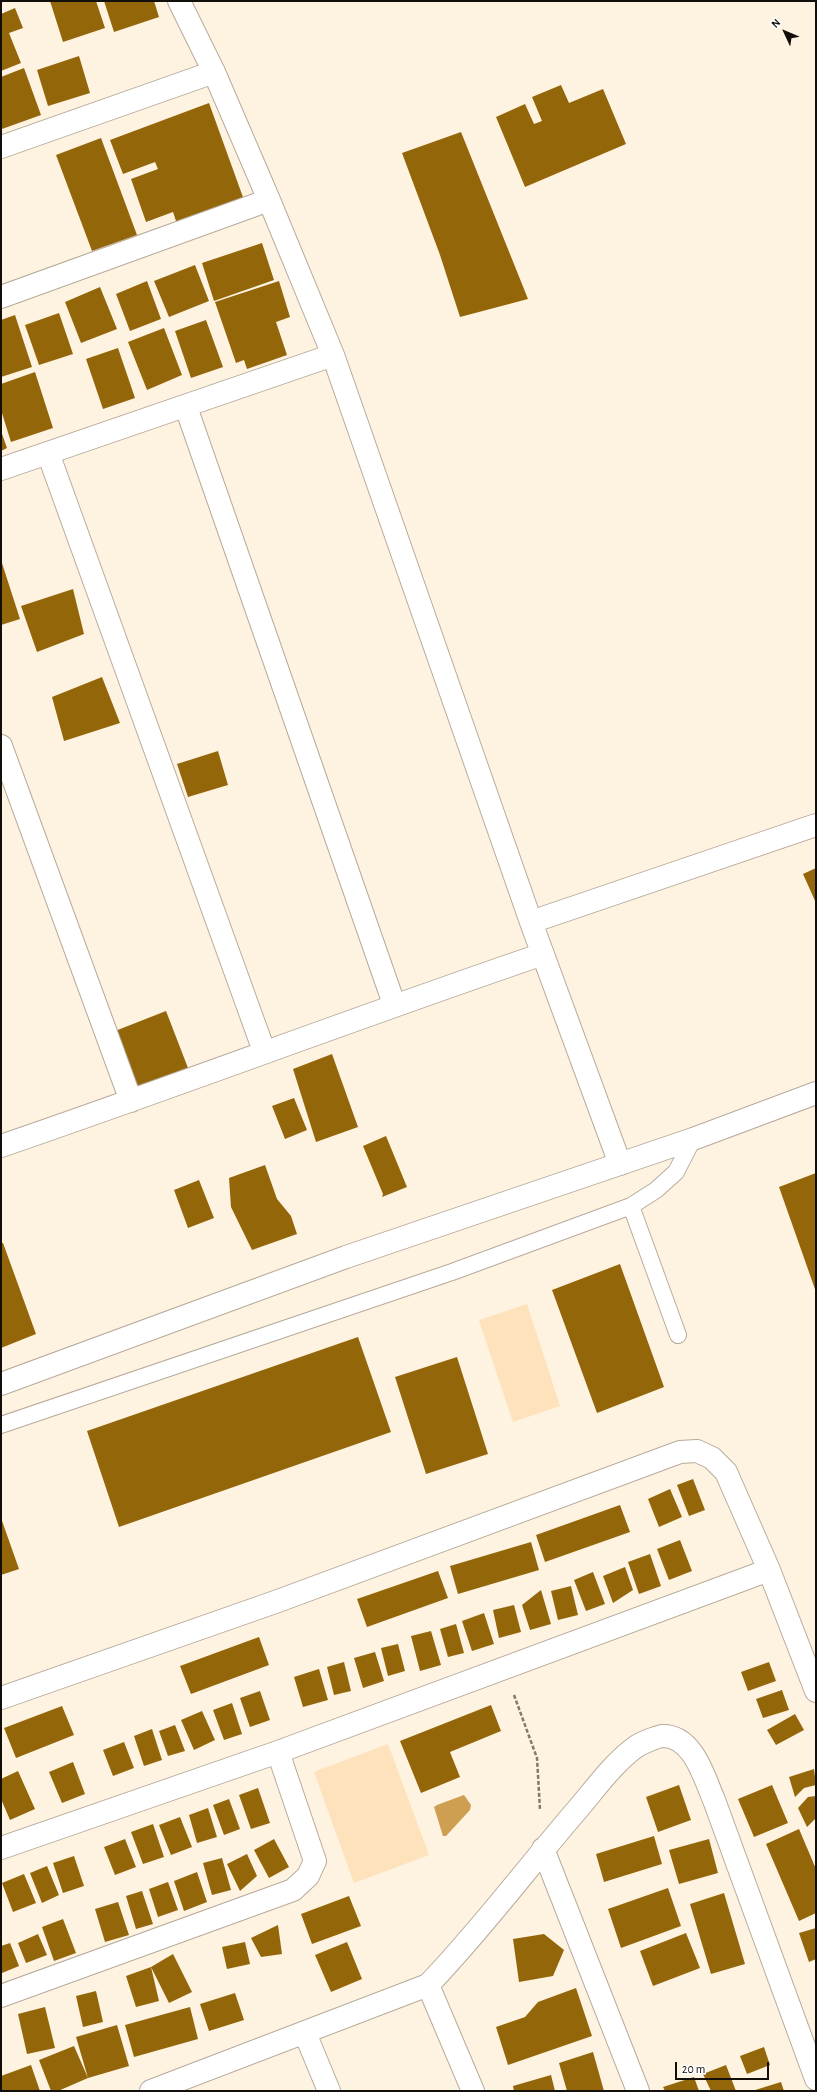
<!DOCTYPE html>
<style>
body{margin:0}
#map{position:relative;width:817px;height:2092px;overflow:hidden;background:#fef2e0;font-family:"Alegreya Sans",sans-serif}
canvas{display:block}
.frame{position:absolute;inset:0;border:2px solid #120e09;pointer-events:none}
.north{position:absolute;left:765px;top:12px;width:40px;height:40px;-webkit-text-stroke:3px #fff;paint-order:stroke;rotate:314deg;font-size:11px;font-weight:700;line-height:16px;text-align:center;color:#120e09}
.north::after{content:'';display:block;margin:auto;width:14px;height:18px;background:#120e09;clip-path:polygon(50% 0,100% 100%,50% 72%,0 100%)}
.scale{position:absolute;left:675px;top:2062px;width:94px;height:18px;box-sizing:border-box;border:2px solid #120e09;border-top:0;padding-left:5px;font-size:12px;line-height:14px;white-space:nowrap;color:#120e09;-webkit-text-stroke:3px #fff;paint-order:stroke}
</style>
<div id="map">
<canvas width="817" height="2092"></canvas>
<div class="frame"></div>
<div class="north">N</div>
<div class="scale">20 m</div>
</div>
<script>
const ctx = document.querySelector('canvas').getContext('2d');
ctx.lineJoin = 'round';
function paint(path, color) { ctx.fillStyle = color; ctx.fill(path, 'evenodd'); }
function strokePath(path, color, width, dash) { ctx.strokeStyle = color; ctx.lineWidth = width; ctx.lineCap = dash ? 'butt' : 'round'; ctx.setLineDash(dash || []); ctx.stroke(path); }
paint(new Path2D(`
 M527 1304 560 1406 513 1422 479 1320Z
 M388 1744 429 1855 354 1883 314 1772Z`), '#fde2bc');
paint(new Path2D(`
 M464 1795 471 1805 470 1810 446 1836H443L434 1807 437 1805Z`), '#ce9e51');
paint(new Path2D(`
 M50 1H96L105 28 63 42Z
 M104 1H154L159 17 114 32Z
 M15 8 23 28 9 33 21 63 1 71V14Z
 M79 56 90 93 48 106 37 70Z
 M24 68 41 115 2 129 1 77Z
 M561 85 569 103 603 89 626 144 525 187 496 117 525 104 534 124 542 121 532 97Z
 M209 103 244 200 177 224 173 212 146 222 131 179 158 169 155 162 123 174 110 140Z
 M461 132 528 299 460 317 440 255 402 153Z
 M101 138 137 235 92 251 56 155Z
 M262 243 274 280 214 301 202 263Z
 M195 265 209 301 169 317 154 281Z
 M147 281 161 319 130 331 116 294Z
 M279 281 290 317 276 322 287 355 247 369 244 360 236 363 215 302Z
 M100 287 117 329 81 343 65 302Z
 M59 313 73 354 39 365 25 325Z
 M15 315 32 367 1 377V320Z
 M206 320 223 367 191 378 175 331Z
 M164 328 182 375 147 390 128 342Z
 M118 348 135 398 103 409 86 359Z
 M35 372 53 428 11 442 1 410V384Z
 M1 431 7 448 1 451Z
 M1 560 20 619 1 625Z
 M73 589 84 634 37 652 21 606Z
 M102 677 120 723 64 741 52 697Z
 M218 751 228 785 188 797 177 764Z
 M816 868V903L803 874Z
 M166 1011 188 1068 175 1073 140 1094 110 1033Z
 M332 1054 358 1127 316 1142 293 1069Z
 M294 1098 307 1130 285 1139 272 1106Z
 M386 1136 407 1187 382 1197 383 1194 363 1146Z
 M265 1165 277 1199 291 1216 297 1234 252 1250 231 1207 229 1178Z
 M816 1173V1292L779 1187Z
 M199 1180 214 1218 188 1228 174 1190Z
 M1 1243H3L36 1334 1 1348Z
 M620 1264 664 1387 597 1413 552 1290Z
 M358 1337 391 1432 119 1527 87 1431Z
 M457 1357 488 1454 426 1474 395 1377Z
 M693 1479 705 1510 689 1516 677 1485Z
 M670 1489 682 1517 659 1527 648 1499Z
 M620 1505 630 1532 545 1562 536 1535Z
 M1 1518 19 1569 1 1575Z
 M680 1540 692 1571 669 1580 657 1549Z
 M531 1542 539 1570 458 1594 450 1566Z
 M650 1554 661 1586 639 1594 628 1562Z
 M625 1567 633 1590 613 1603 603 1576Z
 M438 1571 448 1598 367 1627 357 1599Z
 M593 1572 605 1604 586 1611 574 1580Z
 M571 1586 578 1615 558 1620 551 1591Z
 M541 1590 551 1624 530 1630 522 1605Z
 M514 1605 521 1632 499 1638 493 1610Z
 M484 1613 494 1644 472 1651 462 1621Z
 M456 1624 464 1653 448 1657 440 1629Z
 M431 1631 441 1665 420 1671 411 1636Z
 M259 1637 269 1665 191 1694 180 1666Z
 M398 1644 405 1671 388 1676 381 1648Z
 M375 1652 384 1681 363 1688 354 1658Z
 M344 1662 351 1691 334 1695 327 1667Z
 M769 1662 776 1681 748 1691 741 1672Z
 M319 1669 328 1700 303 1707 294 1677Z
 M782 1690 789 1710 763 1718 756 1699Z
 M260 1691 270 1720 250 1727 240 1698Z
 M232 1703 242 1734 224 1740 213 1710Z
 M491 1705 501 1731 450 1752 460 1777 421 1793 400 1741Z
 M62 1706 74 1735 16 1758 4 1728Z
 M202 1711 215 1740 194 1750 181 1720Z
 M795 1714 804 1730 776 1745 767 1730Z
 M175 1725 185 1751 168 1756 159 1731Z
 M152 1729 162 1760 144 1766 134 1736Z
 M124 1742 134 1768 113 1776 103 1750Z
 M73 1762 85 1794 62 1803 49 1772Z
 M814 1769 816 1785 804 1788 795 1797 789 1777Z
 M18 1771 35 1809 10 1820 1 1799V1779Z
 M679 1785 691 1820 658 1832 646 1797Z
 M772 1785 788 1823 754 1837 738 1799Z
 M258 1788 270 1823 251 1829 239 1795Z
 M816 1796V1818L807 1827 798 1808 808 1797Z
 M229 1799 240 1829 224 1835 213 1805Z
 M208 1808 217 1837 197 1843 189 1815Z
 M180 1817 192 1847 171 1855 159 1825Z
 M153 1824 164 1857 143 1864 131 1832Z
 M799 1829 816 1869V1913L799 1921 766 1844Z
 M654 1836 662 1864 604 1882 596 1854Z
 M125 1839 136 1867 115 1875 104 1847Z
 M274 1839 289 1867 269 1878 254 1850Z
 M709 1839 718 1873 679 1884 669 1850Z
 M247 1854 257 1876 240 1891 227 1864Z
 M74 1856 84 1886 63 1893 53 1863Z
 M222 1858 231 1890 212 1895 203 1863Z
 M47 1866 59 1895 42 1903 30 1873Z
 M197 1872 207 1902 184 1911 174 1881Z
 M24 1874 36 1903 13 1912 2 1883Z
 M168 1882 178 1910 158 1917 149 1889Z
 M668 1888 681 1926 621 1948 608 1909Z
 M142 1891 153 1924 136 1929 126 1896Z
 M724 1893 745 1964 711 1974 690 1904Z
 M349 1896 361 1926 312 1944 301 1914Z
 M118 1902 129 1935 105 1942 95 1909Z
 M63 1919 76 1953 54 1961 42 1927Z
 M278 1925 282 1954 261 1957 251 1938Z
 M816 1928V1959L809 1962 799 1933Z
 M686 1933 700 1968 653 1986 640 1951Z
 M38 1934 47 1955 26 1963 18 1943Z
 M544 1934 564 1950 553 1976 519 1982 513 1939Z
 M245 1942 250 1964 227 1969 222 1947Z
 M347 1942 362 1979 331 1992 315 1955Z
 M10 1943 19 1966 2 1973 1 1946Z
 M173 1954 192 1992 169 2003 151 1967Z
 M151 1967 159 2001 136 2007 126 1976Z
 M576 1988 592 2036 508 2065 496 2027 525 2017 538 2002Z
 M96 1991 103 2022 83 2027 76 1996Z
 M235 1993 244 2020 209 2031 200 2004Z
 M45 2007 55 2048 27 2054 18 2014Z
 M190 2007 198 2039 134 2057 125 2025Z
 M117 2025 129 2066 88 2078 58 2091H51L39 2060 74 2046 88 2078 76 2037Z
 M764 2047 770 2065 747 2074 740 2056Z
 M593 2052 604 2091H567L559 2063Z
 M31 2065 40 2091H3L1 2089V2076Z
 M726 2065 736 2091H711L703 2074Z
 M551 2075 555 2091H514L513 2086Z
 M694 2077 699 2091H665L663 2087Z
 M781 2082 784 2091H752Z`), '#94660a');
const service = new Path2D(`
 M631 1206 678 1335
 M1 1425 452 1272 631 1206 656 1190 676 1172 693 1139`);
const minor = new Path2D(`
 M179 1 214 72 269 200 333 355 531 922 620 1164
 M1 147 214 72
 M1 297 269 200
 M186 407 394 1004
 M48 453 264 1051
 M1 469 333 355
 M1 746 131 1101
 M531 922 816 825
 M1 1146C182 1084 361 1016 543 954
 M1 1698 278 1601 680 1452 697 1451 712 1458 726 1472 769 1570 816 1691
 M1 1848 278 1752 769 1570
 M543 1849 638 2091
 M428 1985 473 2091
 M1 1996 293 1890 308 1876 315 1861 278 1752
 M305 2033 329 2091
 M151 2091 428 1985C481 1930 527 1868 577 1810 595 1789 614 1762 637 1746 642 1743 656 1737 662 1736 693 1735 704 1777 714 1800L816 2079`);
const tertiary = new Path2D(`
 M1 1384 346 1257 693 1139 816 1093`);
strokePath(service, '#b7ab9b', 18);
strokePath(minor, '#b7ab9b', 24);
strokePath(tertiary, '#b7ab9b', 24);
strokePath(new Path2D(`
 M514 1695 537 1758 540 1810`), '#817a6e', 2.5, [4, 2]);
strokePath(service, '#fff', 16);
strokePath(minor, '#fff', 22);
strokePath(tertiary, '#fff', 22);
</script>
